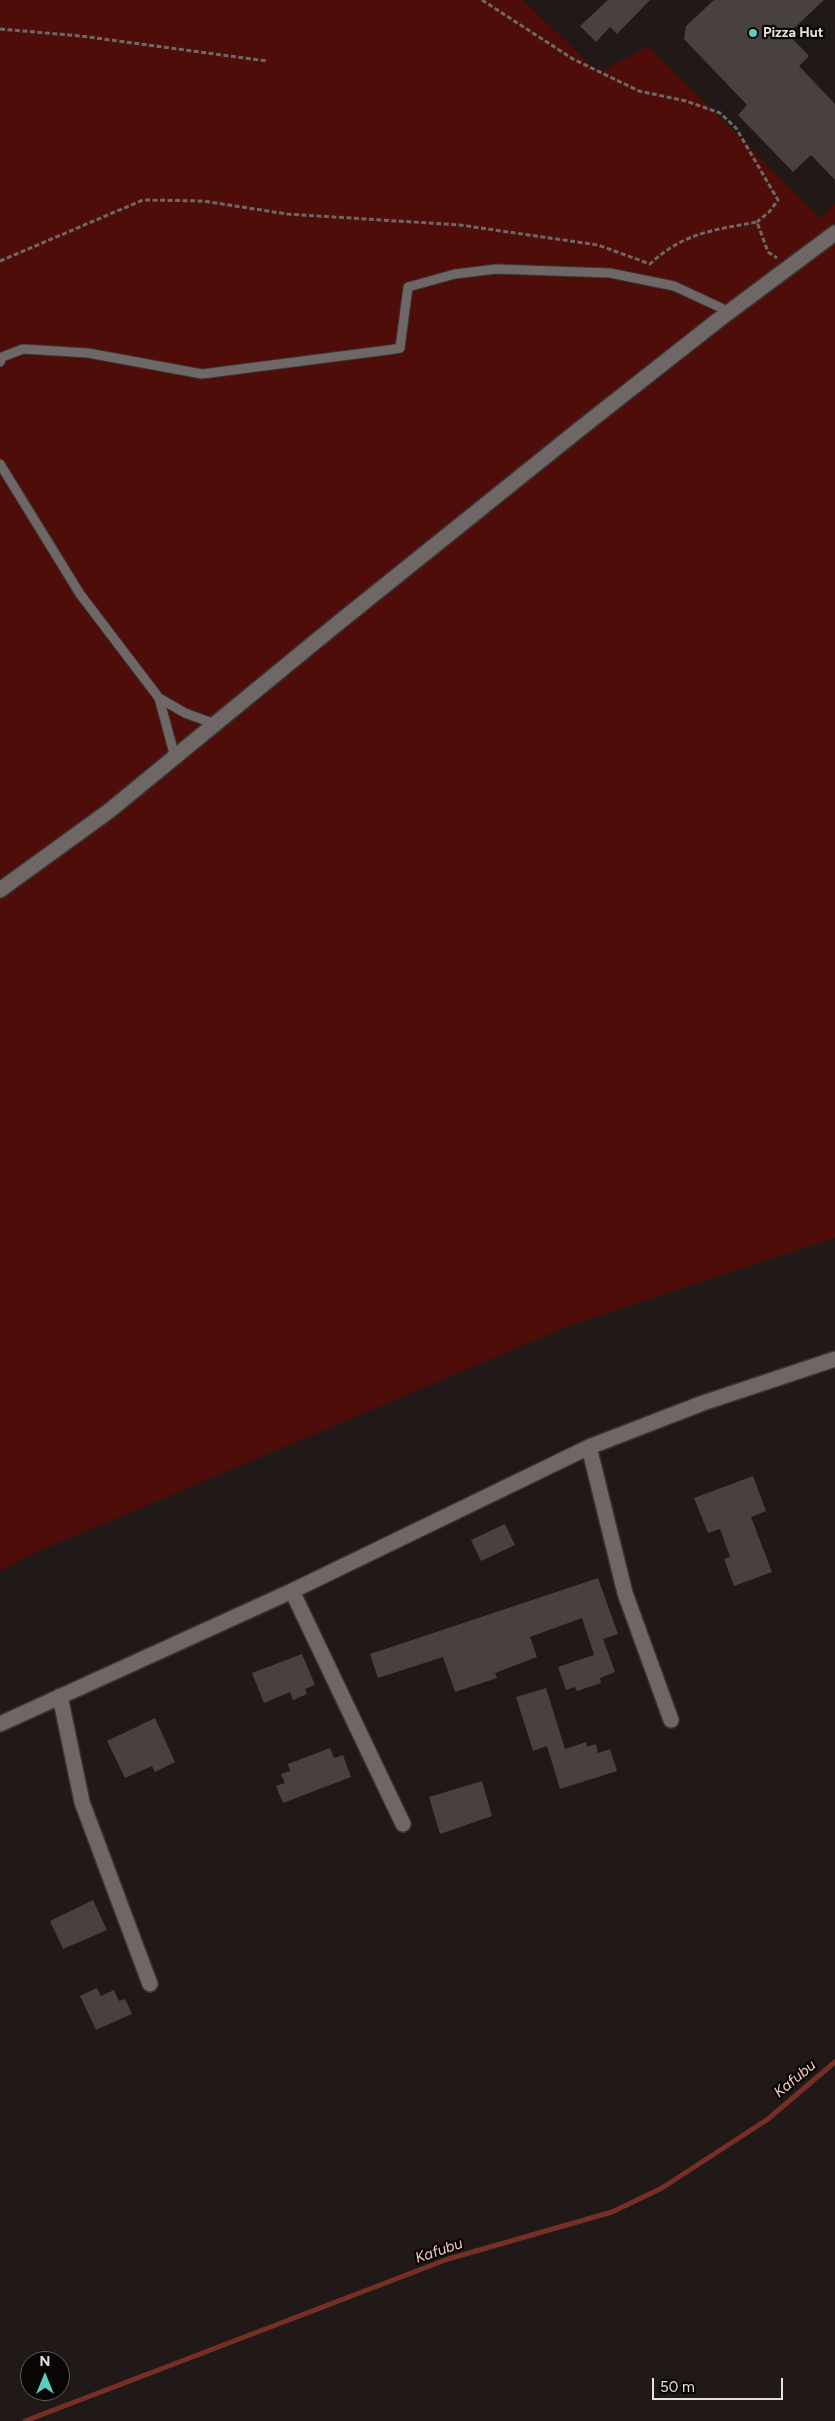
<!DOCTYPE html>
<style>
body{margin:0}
#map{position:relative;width:835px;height:2421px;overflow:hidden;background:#201918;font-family:Figtree,sans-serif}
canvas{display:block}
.north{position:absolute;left:20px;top:2351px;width:50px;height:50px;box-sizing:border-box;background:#080605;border:1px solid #605e5d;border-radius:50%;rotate:0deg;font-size:14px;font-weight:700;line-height:20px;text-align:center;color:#e5e1e0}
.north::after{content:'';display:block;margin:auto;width:18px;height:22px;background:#5dceb9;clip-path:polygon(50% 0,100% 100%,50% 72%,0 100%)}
.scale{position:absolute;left:652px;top:2378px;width:131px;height:22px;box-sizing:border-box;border:2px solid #e5e1e0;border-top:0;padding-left:6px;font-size:15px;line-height:18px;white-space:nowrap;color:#e5e1e0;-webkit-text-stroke:4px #080605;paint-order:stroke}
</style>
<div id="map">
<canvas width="835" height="2421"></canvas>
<div class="north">N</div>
<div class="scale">50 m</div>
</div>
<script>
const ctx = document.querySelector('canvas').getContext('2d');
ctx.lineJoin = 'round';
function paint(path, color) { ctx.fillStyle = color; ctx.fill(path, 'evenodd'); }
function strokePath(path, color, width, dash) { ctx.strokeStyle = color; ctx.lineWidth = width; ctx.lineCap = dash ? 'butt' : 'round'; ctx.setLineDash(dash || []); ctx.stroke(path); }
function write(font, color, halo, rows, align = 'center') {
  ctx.font = font + ' Figtree,sans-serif'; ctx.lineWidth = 4.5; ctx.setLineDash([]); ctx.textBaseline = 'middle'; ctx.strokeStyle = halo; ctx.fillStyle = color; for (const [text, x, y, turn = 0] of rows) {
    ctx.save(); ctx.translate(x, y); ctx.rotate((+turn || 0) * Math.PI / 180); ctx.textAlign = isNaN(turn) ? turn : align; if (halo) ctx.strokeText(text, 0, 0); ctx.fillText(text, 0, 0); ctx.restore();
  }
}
paint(new Path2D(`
 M0 0H523L599 73 648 46 820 218 835 204V1238L569 1326 28 1556 0 1571Z`), '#4e0d08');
strokePath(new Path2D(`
 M25 2421 448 2259 612 2212 662 2188 768 2119 835 2062`), '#752f27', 5);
paint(new Path2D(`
 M608 0H650L617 34 610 27 596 42 580 26Z
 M714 0H824L788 34 809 56 799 66 835 104V180L811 155 793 172 738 115 747 105 684 39 686 26Z
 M753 1476 766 1511 751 1517 772 1572 734 1586 724 1559 730 1557 720 1529 708 1533 694 1498Z
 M505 1524 515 1545 481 1561 471 1540Z
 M598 1578 618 1634 603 1639 615 1672 600 1678 601 1683 577 1691 575 1687 566 1690 558 1667 594 1655 582 1618 530 1637 537 1657 495 1673 497 1678 455 1692 443 1657 378 1678 370 1654Z
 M302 1654 315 1685 305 1689 307 1694 293 1700 290 1692 264 1703 252 1673Z
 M546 1688 565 1749 586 1742 587 1747 596 1744 598 1753 610 1749 617 1771 560 1789 547 1746 533 1751 516 1697Z
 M155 1718 175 1762 155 1772 152 1766 125 1778 107 1741Z
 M330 1748 334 1758 343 1755 351 1777 283 1803 276 1786 285 1783 281 1774 290 1771 288 1764Z
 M482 1781 492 1816 440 1834 429 1797Z
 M93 1900 107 1930 63 1949 50 1921Z
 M97 1988 101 1996 114 1990 119 2001 125 1999 132 2014 96 2030 80 1996Z`), '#484140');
const lane = new Path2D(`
 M0 362 2 357 23 349 88 353 202 374 388 350 400 348 408 287 455 274 496 269 610 273 674 286 730 312
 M0 464 80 594 159 698 185 713 215 724
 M159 698 175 757`);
const street = new Path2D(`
 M0 890 109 811 332 628 581 428 717 321 835 233
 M589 1447 625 1593 671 1720
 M292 1591 403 1824
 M60 1696 82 1802 150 1984
 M0 1724 292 1591 589 1447 703 1403 835 1359`);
strokePath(lane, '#393534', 11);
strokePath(street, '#393534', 18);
strokePath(new Path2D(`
 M482 0 573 59 639 91 686 101 720 113 736 128 778 200 769 212 757 222
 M0 29 81 36 267 61
 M0 261 143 200 203 201 287 214 460 225 598 245 650 264C683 233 713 230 757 222L768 252 777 258`), '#6d6766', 3, [5, 2.5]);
strokePath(lane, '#6f6766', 9);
strokePath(street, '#6f6766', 15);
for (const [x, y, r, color] of [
 [753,33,5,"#5dceb9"]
]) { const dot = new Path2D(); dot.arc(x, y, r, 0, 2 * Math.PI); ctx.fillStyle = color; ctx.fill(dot); strokePath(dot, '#080605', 2); }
write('bold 14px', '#e5e1e0', '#080605', [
 ["Pizza Hut",763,33]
], 'left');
write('italic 15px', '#f6cac2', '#080605', [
 ["Kafubu",795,2079,-40],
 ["Kafubu",439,2251,-19]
]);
</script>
